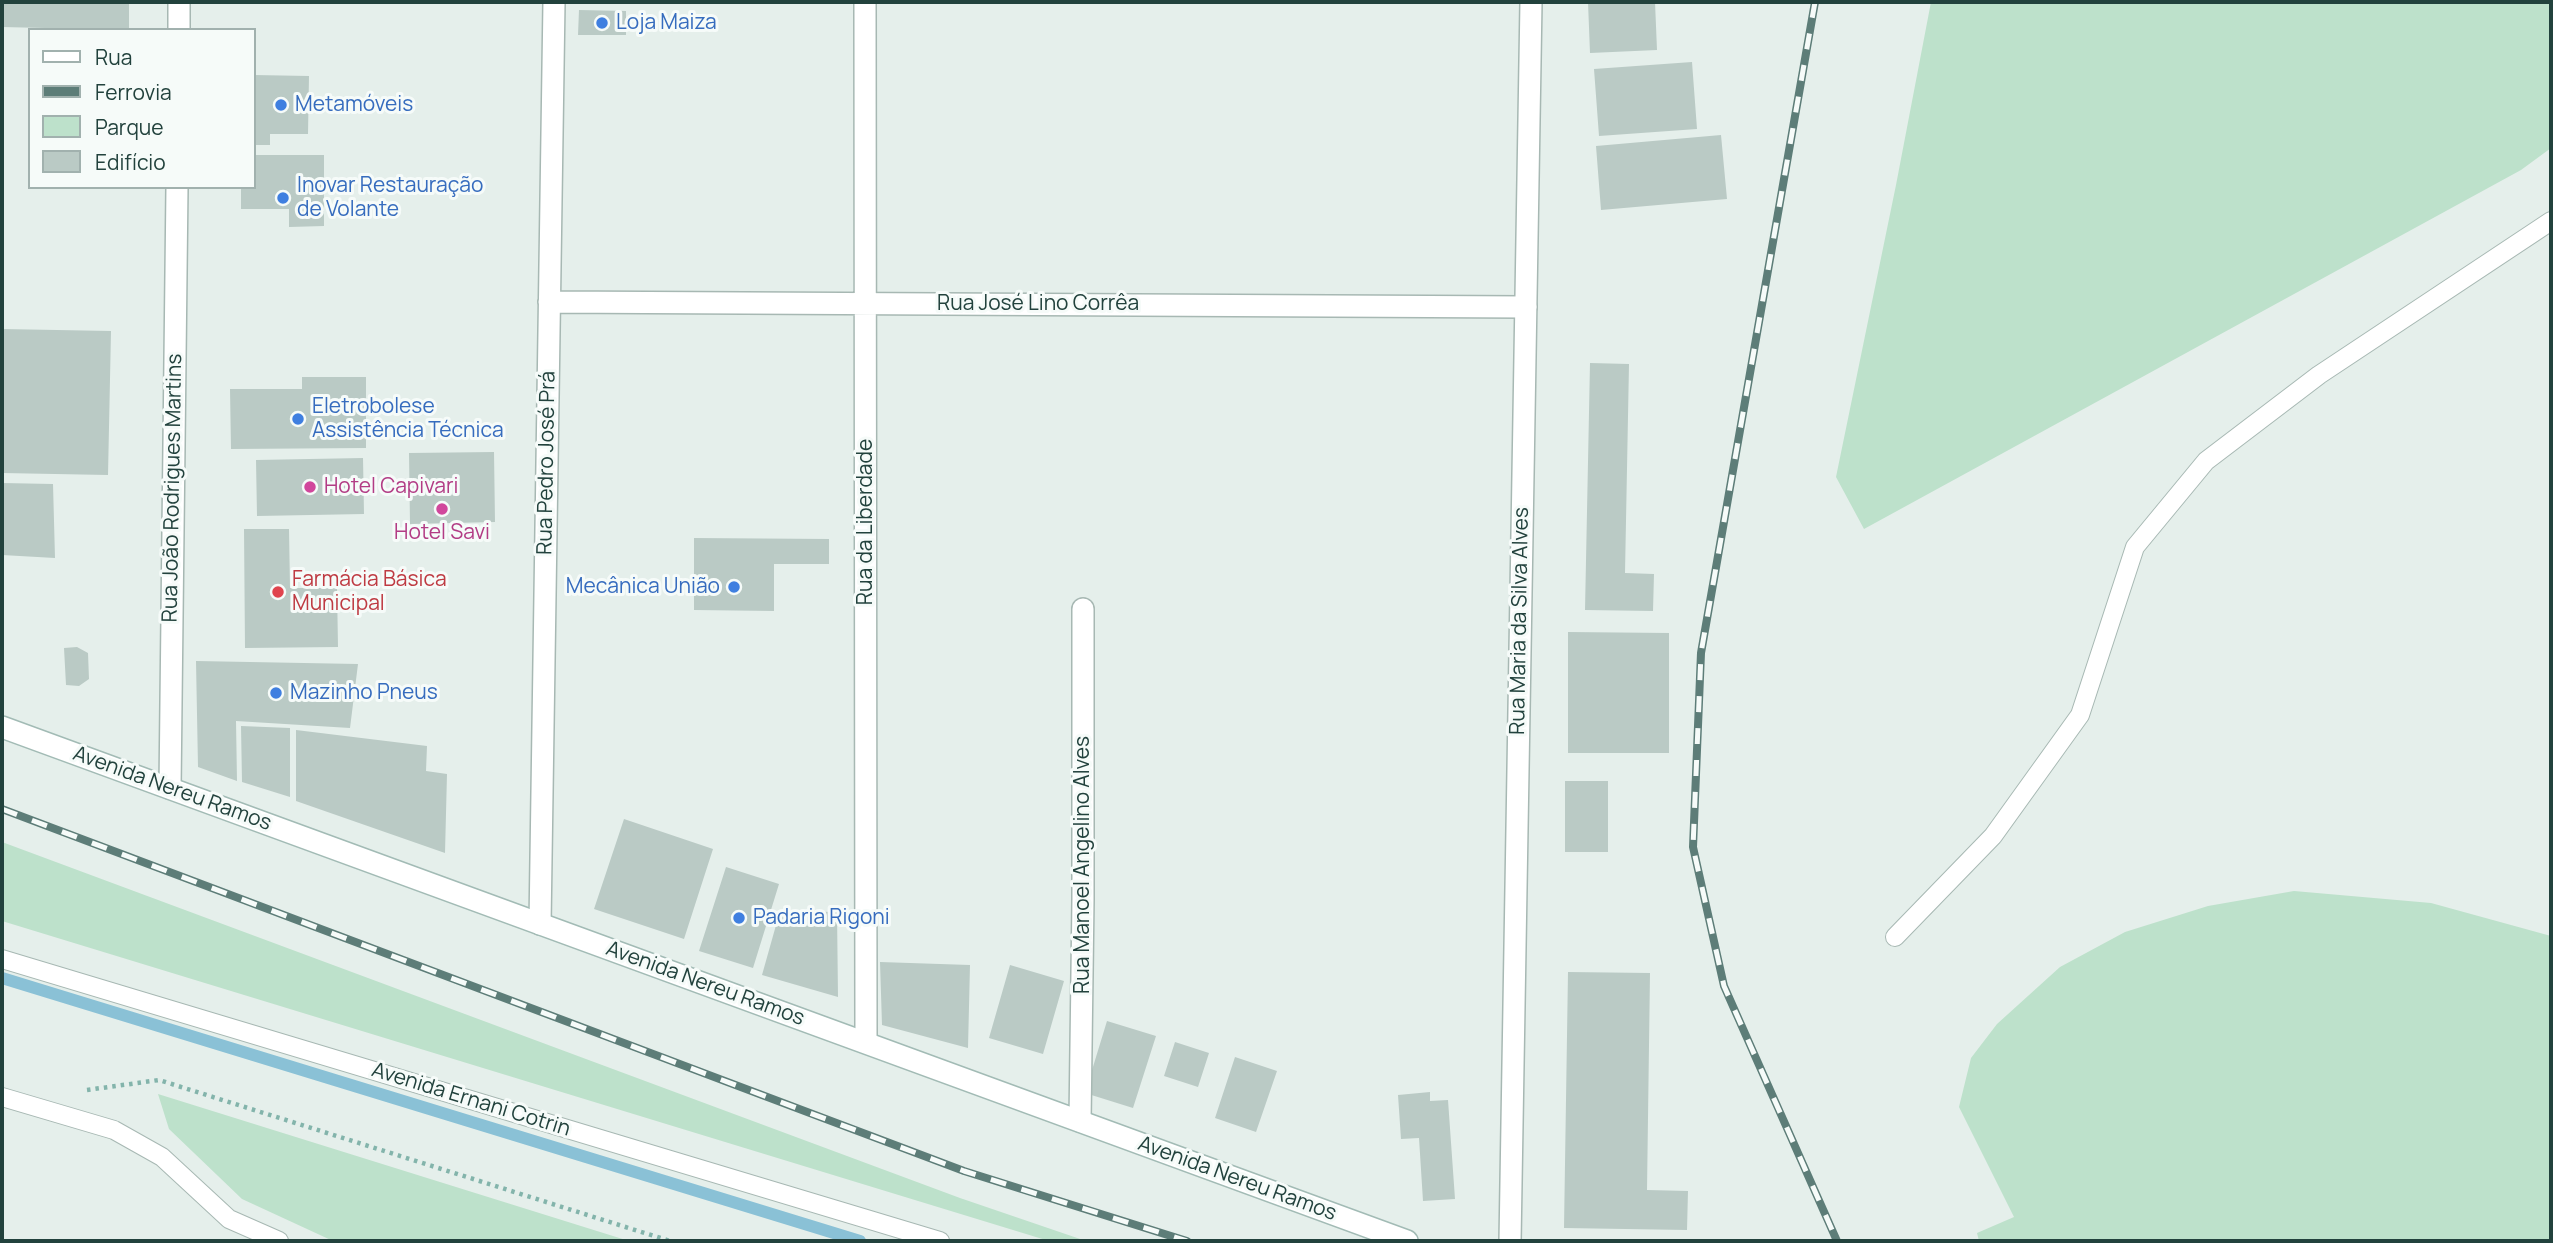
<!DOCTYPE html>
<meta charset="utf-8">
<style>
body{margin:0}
#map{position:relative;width:2553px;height:1243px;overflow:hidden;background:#e5efeb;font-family:Manrope,sans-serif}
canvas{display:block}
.frame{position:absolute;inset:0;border:4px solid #22423d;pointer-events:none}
.legend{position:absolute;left:28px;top:28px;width:228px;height:161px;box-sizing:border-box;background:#f6fbf9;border:2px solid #a1b1ae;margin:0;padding:9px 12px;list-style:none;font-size:21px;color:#22423d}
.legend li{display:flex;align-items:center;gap:14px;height:35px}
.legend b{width:35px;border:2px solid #a1b1ae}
</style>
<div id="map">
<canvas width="2553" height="1243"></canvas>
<div class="frame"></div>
<ul class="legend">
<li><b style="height:9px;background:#fff"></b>Rua</li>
<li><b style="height:9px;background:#5d7d78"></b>Ferrovia</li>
<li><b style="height:19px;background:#bde1cb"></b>Parque</li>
<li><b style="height:19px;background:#bacac5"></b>Edifício</li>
</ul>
</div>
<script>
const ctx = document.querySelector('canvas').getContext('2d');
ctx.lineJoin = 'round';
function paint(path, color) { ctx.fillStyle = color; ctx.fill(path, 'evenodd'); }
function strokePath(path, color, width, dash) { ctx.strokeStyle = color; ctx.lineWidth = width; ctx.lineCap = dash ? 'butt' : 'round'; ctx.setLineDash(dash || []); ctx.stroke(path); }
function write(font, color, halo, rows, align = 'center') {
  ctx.font = font + ' Manrope,sans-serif'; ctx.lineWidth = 6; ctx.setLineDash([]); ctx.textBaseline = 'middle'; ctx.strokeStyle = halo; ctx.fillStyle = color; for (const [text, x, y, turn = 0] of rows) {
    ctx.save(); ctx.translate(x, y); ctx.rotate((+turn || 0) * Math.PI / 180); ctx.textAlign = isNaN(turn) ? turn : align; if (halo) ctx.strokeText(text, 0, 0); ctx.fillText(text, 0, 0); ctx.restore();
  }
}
paint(new Path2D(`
 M1931 2H2551V148L2521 170 1864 529 1836 477 1896 185Z
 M2 842 960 1198 1086 1241H1049L2 921Z
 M2294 891 2431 903 2551 936V1241H1979L1977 1233 2014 1217 1959 1107 1971 1058 1997 1024 2060 967 2125 932 2208 906Z
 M158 1094 629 1241H333L242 1199 169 1129Z`), '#bde1cb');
strokePath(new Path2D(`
 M2 978 860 1241`), '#8ac1d6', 12);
paint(new Path2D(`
 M2 2H129V30L2 27Z
 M1588 2H1655L1657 50 1590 53Z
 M579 10 626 11V35H578Z
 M1692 62 1697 129 1599 136 1594 69Z
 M254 75 309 76 308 134H270V145H254Z
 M1721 135 1727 199 1601 210 1596 146Z
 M254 155H324V226L289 227V209H241V187H254Z
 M2 329 111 331 108 475 2 473Z
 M1590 363 1629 364 1625 573 1654 574 1653 611 1585 610Z
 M302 377H366V448L231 449 230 389H302Z
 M494 452 495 522 410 524 409 453Z
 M363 458 364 514 257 516 256 460Z
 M2 483 53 484 55 558 2 555Z
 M244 529H289L290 588H337L338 647 245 648Z
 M694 538 829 539V564H774V611L694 610Z
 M1568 632 1669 633V753H1568Z
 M77 647 88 653 89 679 79 686 66 685 64 648Z
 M196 661 358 664 350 728 236 721 237 781 198 767Z
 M241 726 290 728V797L242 782Z
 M296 730 427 746 426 771 447 774 445 853 296 801Z
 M1565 781H1608V852H1565Z
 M624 819 713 849 684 939 594 909Z
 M726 867 779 884 753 968 699 951Z
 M780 911 837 912 838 997 762 975Z
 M880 962 970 965 968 1048 882 1025Z
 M1010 965 1064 981 1043 1054 989 1038Z
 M1568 972 1650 973 1647 1190 1688 1191 1687 1230 1564 1228Z
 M1107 1021 1156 1036 1133 1108 1085 1093Z
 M1175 1042 1209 1053 1198 1087 1164 1076Z
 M1235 1057 1277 1071 1256 1132 1215 1118Z
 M1430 1092V1101L1448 1100 1455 1199 1423 1201 1419 1138 1401 1139 1398 1095Z`), '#bacac5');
const service = new Path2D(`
 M1895 937 1993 836 2080 715 2135 547 2206 461 2319 375 2551 221
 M2 959 940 1241
 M2 1097 114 1130 162 1157 229 1219 279 1241`);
const minor = new Path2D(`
 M865 2 866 1042
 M549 302 1526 307
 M540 924 554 2
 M1080 1121 1083 899V609`);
const tertiary = new Path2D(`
 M179 30V2
 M170 788 177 187
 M1510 1241 1531 2`);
const secondary = new Path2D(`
 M2 727 1407 1241`);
strokePath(service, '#a7b8b3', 20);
strokePath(minor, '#a7b8b3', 24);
strokePath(tertiary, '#a7b8b3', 24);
strokePath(secondary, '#a2bbb5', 24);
strokePath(new Path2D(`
 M87 1090 159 1080 670 1241`), '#83b4ab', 4.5, [3.5, 5]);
strokePath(service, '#fff', 18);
strokePath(minor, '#fff', 21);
strokePath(tertiary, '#fff', 21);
strokePath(secondary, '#fff', 21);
const rail = new Path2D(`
 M1815 2 1701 653 1693 847 1724 986 1837 1241
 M2 809 964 1171 1187 1241`);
strokePath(rail, '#5d7d78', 8);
strokePath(rail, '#f6fbf9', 5, [16]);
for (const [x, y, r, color] of [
 [602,23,7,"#3f7fe0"],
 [281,105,7,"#3f7fe0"],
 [283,198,7,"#3f7fe0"],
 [298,419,7,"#3f7fe0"],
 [310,487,7,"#d1479c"],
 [442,509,7,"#d1479c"],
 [734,587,7,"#3f7fe0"],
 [278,592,7,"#e0444e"],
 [276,693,7,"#3f7fe0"],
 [739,918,7,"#3f7fe0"]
]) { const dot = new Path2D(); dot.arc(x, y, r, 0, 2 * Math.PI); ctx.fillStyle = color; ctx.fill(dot); strokePath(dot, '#f6fbf9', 2.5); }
write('21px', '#366cbe', '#f6fbf9', [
 ["Loja Maiza",616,23],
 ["Metamóveis",295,105],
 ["Inovar Restauração",297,186],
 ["de Volante",297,210],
 ["Eletrobolese",312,407],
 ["Assistência Técnica",312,431],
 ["Mecânica União",720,587,"right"],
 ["Mazinho Pneus",290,693],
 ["Padaria Rigoni",753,918]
], 'left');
write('21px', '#22423d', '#f6fbf9', [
 ["Rua José Lino Corrêa",1038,304],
 ["Rua Pedro José Prá",547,463,-89],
 ["Rua João Rodrigues Martins",173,488,-89],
 ["Rua da Liberdade",866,522,-90],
 ["Rua Maria da Silva Alves",1520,621,-89],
 ["Avenida Nereu Ramos",172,789,20],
 ["Rua Manoel Angelino Alves",1083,865,-90],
 ["Avenida Nereu Ramos",705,984,20],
 ["Avenida Ernani Cotrin",471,1100,17],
 ["Avenida Nereu Ramos",1237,1179,20]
]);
write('21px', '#b23c85', '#f6fbf9', [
 ["Hotel Capivari",324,487],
 ["Hotel Savi",442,533,"center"]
], 'left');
write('21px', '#be3a42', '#f6fbf9', [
 ["Farmácia Básica",292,580],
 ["Municipal",292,604]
], 'left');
</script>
